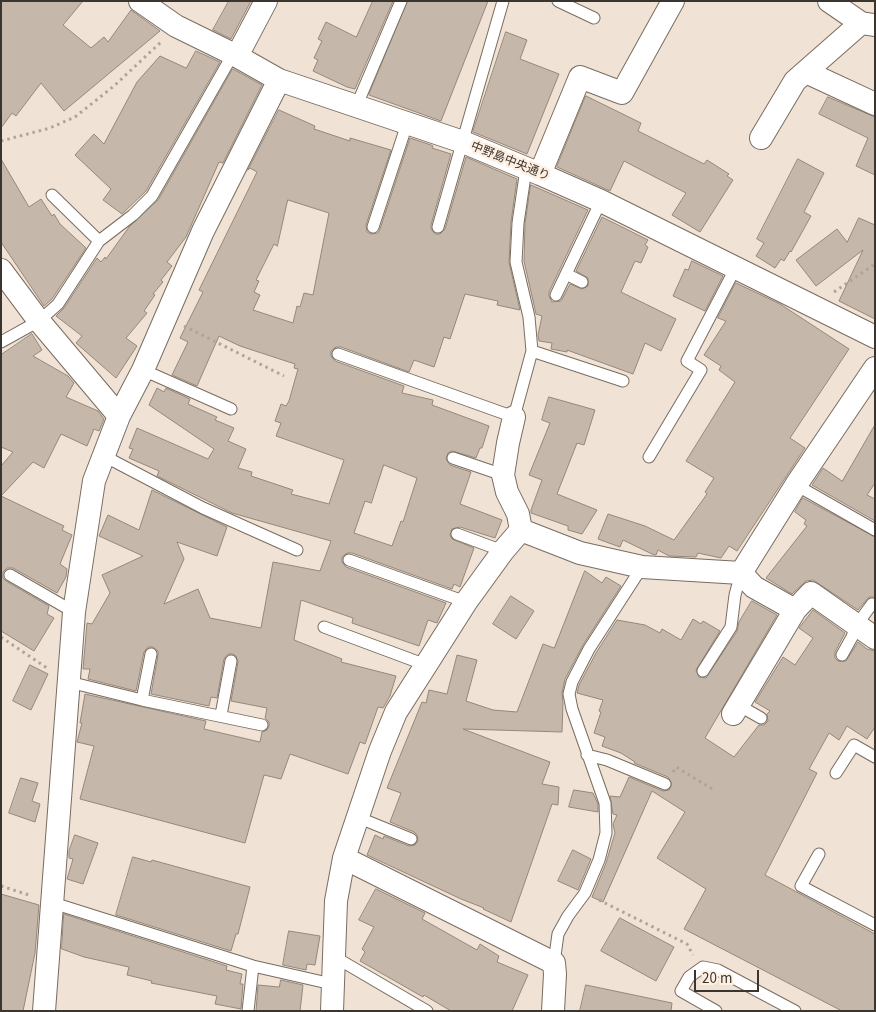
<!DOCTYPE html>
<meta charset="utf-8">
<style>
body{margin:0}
#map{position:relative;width:876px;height:1012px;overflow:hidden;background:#f0e2d4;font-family:"Source Sans 3",sans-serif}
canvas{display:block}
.frame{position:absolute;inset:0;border:2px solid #3b3530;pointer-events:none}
.scale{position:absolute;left:694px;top:970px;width:65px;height:22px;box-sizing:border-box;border:2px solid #3b3530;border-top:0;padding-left:6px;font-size:15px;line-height:18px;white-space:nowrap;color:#3b3530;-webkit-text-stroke:4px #feefe1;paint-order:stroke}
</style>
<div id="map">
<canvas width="876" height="1012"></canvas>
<div class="frame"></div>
<div class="scale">20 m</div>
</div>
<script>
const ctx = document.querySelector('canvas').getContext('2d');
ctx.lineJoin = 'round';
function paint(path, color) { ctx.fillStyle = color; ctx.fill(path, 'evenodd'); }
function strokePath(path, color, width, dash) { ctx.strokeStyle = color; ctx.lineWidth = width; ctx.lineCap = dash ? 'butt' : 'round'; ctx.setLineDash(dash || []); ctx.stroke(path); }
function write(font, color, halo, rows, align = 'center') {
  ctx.font = font + ' "Source Sans 3","Noto Sans JP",sans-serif'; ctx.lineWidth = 5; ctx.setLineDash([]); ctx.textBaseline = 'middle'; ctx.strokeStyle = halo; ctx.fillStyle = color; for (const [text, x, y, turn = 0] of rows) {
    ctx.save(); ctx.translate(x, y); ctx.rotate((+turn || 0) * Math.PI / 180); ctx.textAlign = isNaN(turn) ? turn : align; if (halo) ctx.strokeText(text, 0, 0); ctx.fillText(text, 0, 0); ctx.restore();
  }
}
const building = new Path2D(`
 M1 1H83L63 25 91 48 104 37 108 42 131 10 160 31 64 111 41 83 16 116 12 113 1 128Z
 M229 1H251L231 39 213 30Z
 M373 1H393L355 89 347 87 313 71 318 60 314 58 322 41 318 39 326 22 356 37Z
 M408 1H488L441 121 369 95Z
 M506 32 527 40 520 59 559 74 527 154 473 132Z
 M196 51 220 62 146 191 122 214 103 200 111 189 75 155 94 134 104 144 137 82 160 56 186 68Z
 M233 69 262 85 223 163 219 162 186 237 167 262 172 266 161 280 163 282 153 294 155 295 144 311 147 313 126 338 137 346 116 378 76 343 82 336 56 316 64 308 97 258 101 262 105 257 106 259 129 227 158 200Z
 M586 96 641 123 638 131 704 164 707 160 729 174 727 176 733 180 700 232 672 215 686 193 624 161 610 191 557 167Z
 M828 97 875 117V175L856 166 868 138 819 114Z
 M279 110 315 126 314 129 350 141V138L391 150 366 225 367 232 371 234 378 233 380 229 410 138 431 145 433 146 432 148 451 154 431 225V229L435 234H440L445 229 466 157 517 179 511 222 509 262 520 310 497 305 498 301 465 294 450 339 444 337 434 367 414 360 409 372 341 347H336L331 351V356L335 361 404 386 402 393 433 400 432 405 489 426 482 448H480L476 458 452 451 448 453 446 459 450 465 471 472 460 504 502 520 495 538 460 527 452 529 450 535 452 539 474 548 460 587 454 584 452 589 352 553H347L342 557V562L346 567 446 603 437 623 428 620 419 646 352 623 353 618 301 600 294 640 342 659 341 662 396 676 390 696 383 708 378 707 365 744 360 742 348 774 290 754 281 779 264 775 245 843 80 799 94 746 77 742 82 723H80L85 694 206 721 204 729 260 742 262 732 267 730 269 726V722L265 718 267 708 231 701 238 662 236 656 233 654H228L224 659 217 698 211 697 209 706 151 694 158 655V651L153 647H148L144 652 136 691 88 679 90 669H83L87 623 92 624 110 593 102 575 143 556 99 536 108 515 139 530 152 490 227 527 217 556 177 542 184 559 164 604 198 589 210 618 261 628 273 562 320 571 331 541 232 513 157 476 159 471 129 458 133 449 129 448 137 428 208 459 214 449 149 405 157 388 164 392 166 388 190 399 188 404 217 417 215 420 234 428 228 441 246 449 238 468 252 472 251 476 293 490 291 494 329 504 344 460 276 436 281 423 275 421 281 404 286 406 289 401 298 369 294 368 295 364 240 346 219 336 197 386 172 375 188 342 180 338 203 292 199 290 257 172 250 168 248 170ZM288 200 329 213 313 295 304 293 300 307 297 306 293 323 253 310 260 295 254 292 259 281 256 280 274 244 277 246ZM384 465 417 478 403 522 401 521 392 546 354 533 365 501 371 503Z
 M1 159 29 207 41 199 52 216 54 214 60 224 86 248 52 299 44 306 1 242Z
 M798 159 824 173 804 212 811 216 791 252 790 251 784 261 781 259 775 268 756 256 764 243 757 239Z
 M531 185 588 210 549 292V296L552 302 561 301 570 284 582 289 588 286V278L576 271 602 217 648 240 645 245 648 247 641 263 635 261 621 292 676 319 661 351 645 343 633 374 567 350V352L551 349 552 343 539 341 538 335 542 316 536 314 524 261 525 224Z
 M859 218 875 225V319L839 301 863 250 816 286 796 260 837 229 847 242Z
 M692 261 723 276 705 311 673 296 685 269 688 270Z
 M736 283 780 304 849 349 790 438 805 448 737 551 729 546 721 558 698 553 696 557 669 556 658 550 656 555 652 554 623 540 620 547 598 539 608 514 645 526 674 540 707 494 705 492 714 478 686 461 735 382 719 370 721 366 704 355 726 321 718 318Z
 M32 334 42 350 33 356 68 376 74 383 66 397 98 411 104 419 99 431 94 429 87 446 61 434 44 468 33 462 1 496V466L13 452 1 447V355Z
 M549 397 595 410 584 445 577 443 557 494 597 510 582 534 568 530V526L531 513V510L542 480 529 475 550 423 542 420Z
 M875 425V483L867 495 875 499V521L812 485 823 468 842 481Z
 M1 496 64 526 62 530 72 535 60 564 67 569 66 577 57 593 13 568H7L3 572V578L6 581 49 606 47 614 54 618 34 651 1 631Z
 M803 498 875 537V597H869L858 610 813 580 806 581 792 594 766 578 807 526 804 524 806 520 795 512Z
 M585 571 602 583 606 577 621 586 583 645 565 679 562 693 563 703 562 732 463 729 550 762 542 784 559 787 558 805 552 804 511 922 483 909 484 908 461 899 367 855 375 835 383 839 384 836 409 846 415 845 418 841 417 835 414 832 390 822 401 793 387 788 422 702 426 703 429 690 447 694 457 655 477 660 466 701 493 710 517 712 543 644 554 648Z
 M511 596 534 611 516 639 493 624Z
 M752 601 777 615 705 738 734 757 759 725H764L768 721 767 714 770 711 755 702 783 657 795 665 813 638 799 628 813 610 845 633 835 652V658L838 661H846L858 642 867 649 875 651V727L867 739 847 726 839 740 829 733 809 769 817 773 765 875 875 934V1011H842L684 929 706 889 657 858 685 812 652 791 603 902 592 897 606 863 615 833 613 824 617 815 613 814 610 796 620 797 629 777 663 791 669 790 672 784 668 777 634 763 635 762 621 753 602 746 605 737 594 733 601 712 599 711 603 700 577 693 579 685 596 653 617 620 645 625 660 633 662 629 681 640 693 619 701 624 703 621 720 631 696 670 699 677 706 678 737 631 739 622Z
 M30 665 48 674 31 710 13 701Z
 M21 778 38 783 32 801 40 804 35 822 9 813Z
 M574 790 593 793 598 804V812L569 807Z
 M75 835 98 843 83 884 67 879 73 859 69 858V851Z
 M573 850 591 859 578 890 558 881Z
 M133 857 151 862 152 860 250 887 238 934H236L231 951 116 915Z
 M376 889 425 913 422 919 477 950 480 944 499 956 497 962 528 975 512 1011H451L424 995 423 997 360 961 365 952 362 949 374 927 359 920Z
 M1 894 39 905 35 953 23 1011H1Z
 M64 914 227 966 226 970 242 974 240 984H243L241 1009 215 1004 217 996 151 983 152 981 127 975 129 967 84 957 62 949Z
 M620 918 674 947 656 981 601 951Z
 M289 931 320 936 315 965 307 964 306 970 283 965Z
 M281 980 303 985 300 1011H256L258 985 279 987Z
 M586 985 672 1003 671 1011H580Z`);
paint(building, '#c5b8aa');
strokePath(building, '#95887b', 1);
const service = new Path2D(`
 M558 1 594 18
 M356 107 401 1
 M52 195 99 241
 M373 227 407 124
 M438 227 503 1
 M566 274 582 282
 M556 295 601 201
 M1 342 39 321 58 304 99 241 133 215 152 196 233 54
 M532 351 623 381
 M338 354 514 417 532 351 529 317 516 262 518 223 526 169
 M143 370 231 409
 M104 456 203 508 297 550
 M649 457 701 370 687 361 736 267
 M453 458 503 475
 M796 485 875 530
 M457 534 503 551
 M349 560 466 602
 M10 575 74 612
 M324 627 426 665
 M842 655 852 637 856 626 872 604
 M703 671 731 627 735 595 741 573
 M69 682 142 700 262 725
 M142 700 151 654
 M738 705 761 718
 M221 715 231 661
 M587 755 607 760 665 784
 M836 773 854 745 875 757
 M357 817 411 839
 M819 854 801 886 875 925
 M53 903 253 966 332 984
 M333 956 427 1011
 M554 963 558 934 568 916 585 893 599 860 606 833 605 803 572 709 569 694 572 682 589 649 642 567
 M248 1011 253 966
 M716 1011 681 991 689 977 703 967 718 970 795 1011`);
const minor = new Path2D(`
 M140 1 176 26 233 54 279 80 463 142 540 174 601 201 875 337
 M829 1 861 23 874 25
 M237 56 266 1
 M806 72 875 104
 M761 138 795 81 861 23
 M540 174 580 77 622 93 673 1
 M1 270 39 321 119 416
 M514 417 508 443 503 475 507 492 518 514 521 530
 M795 610 811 593 875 638
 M733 714 795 610 754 587 741 573
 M344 858 554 963 555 974 553 1011
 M44 1011 74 612 94 481 119 416 143 370 203 231 279 80
 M332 1011 336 901 344 858 380 751 396 712 426 665 466 602 503 551 521 530 580 553 642 567 741 573 796 485 875 368`);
strokePath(service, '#796d60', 13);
strokePath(minor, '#796d60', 24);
strokePath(new Path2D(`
 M1 141 50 128 75 117 114 86 161 42
 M834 292 875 264
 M184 326 284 376
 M1 637 47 668
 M673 772 676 767 714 790
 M1 886 32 896
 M599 900 687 944 693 955`), '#afa499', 3, [2.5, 4]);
strokePath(service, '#fff', 11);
strokePath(minor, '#fff', 22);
write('12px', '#3b3530', '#feefe1', [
 ["中野島中央通り",510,162,22]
]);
</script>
